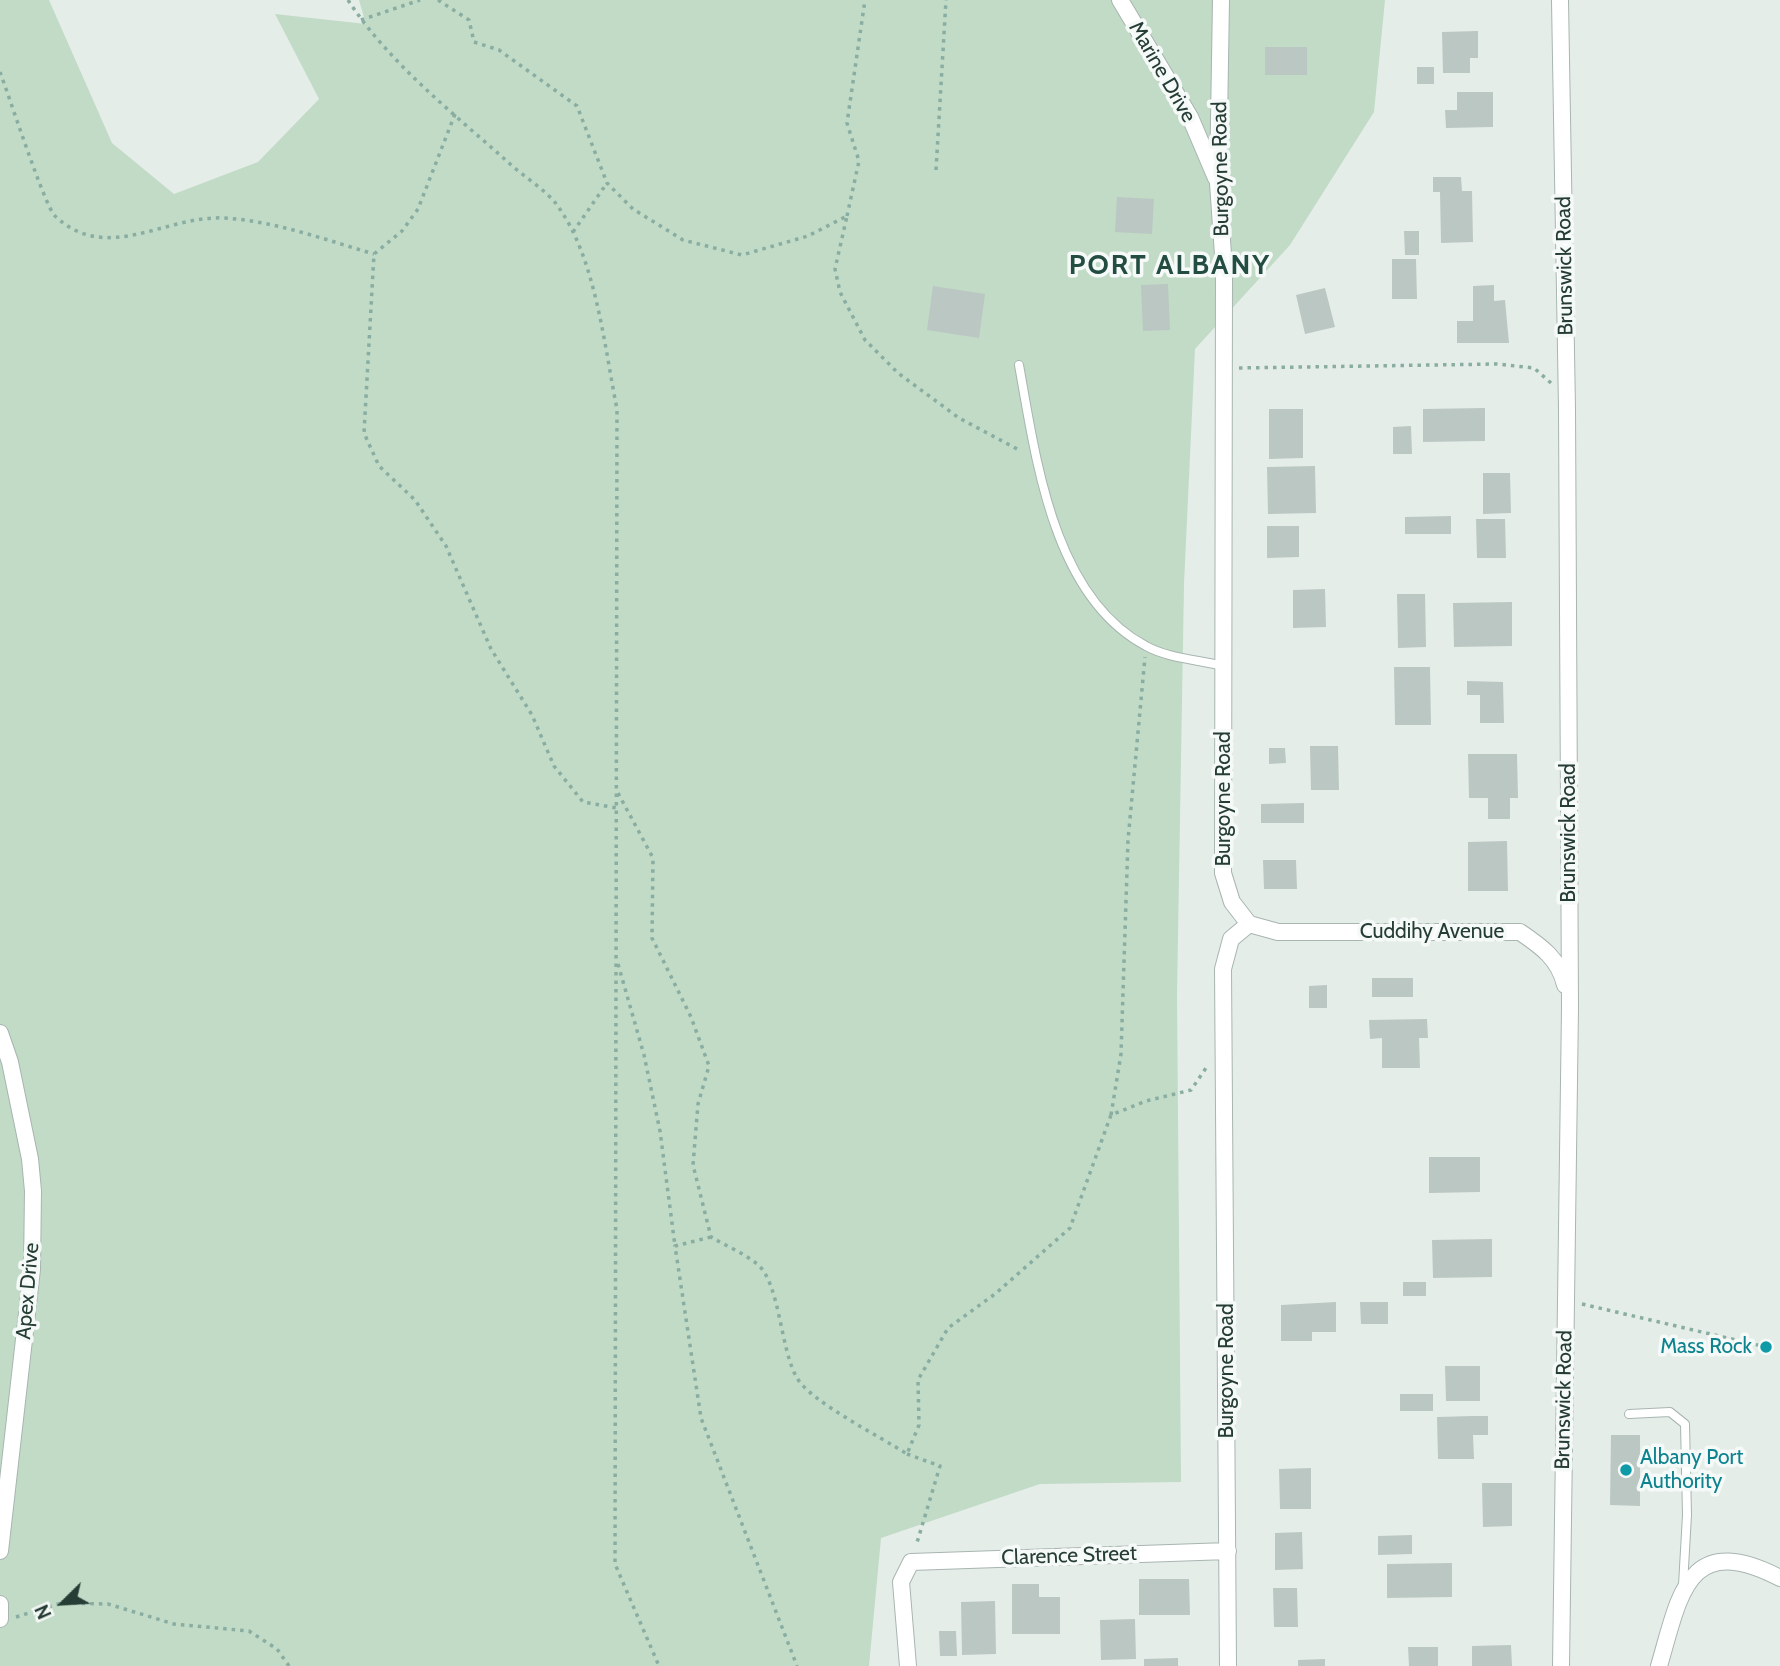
<!DOCTYPE html>
<style>
body{margin:0}
#map{position:relative;width:1780px;height:1666px;overflow:hidden;background:#e5ede9;font-family:Cabin,sans-serif}
canvas{display:block}
.north{position:absolute;left:28px;top:1568px;width:70px;height:70px;-webkit-text-stroke:5px #f5f9f7;paint-order:stroke;rotate:246deg;font-size:19px;font-weight:700;line-height:28px;text-align:center;color:#263d36}
.north::after{content:'';display:block;margin:auto;width:24px;height:32px;background:#263d36;clip-path:polygon(50% 0,100% 100%,50% 72%,0 100%)}
</style>
<div id="map">
<canvas width="1780" height="1666"></canvas>
<div class="north">N</div>
</div>
<script>
const ctx = document.querySelector('canvas').getContext('2d');
ctx.lineJoin = 'round';
function paint(path, color) { ctx.fillStyle = color; ctx.fill(path, 'evenodd'); }
function strokePath(path, color, width, dash) { ctx.strokeStyle = color; ctx.lineWidth = width; ctx.lineCap = dash ? 'butt' : 'round'; ctx.setLineDash(dash || []); ctx.stroke(path); }
function write(font, color, halo, rows, align = 'center') {
  ctx.font = font + ' Cabin,sans-serif'; ctx.lineWidth = 7; ctx.setLineDash([]); ctx.textBaseline = 'middle'; ctx.strokeStyle = halo; ctx.fillStyle = color; for (const [text, x, y, turn = 0] of rows) {
    ctx.save(); ctx.translate(x, y); ctx.rotate((+turn || 0) * Math.PI / 180); ctx.textAlign = isNaN(turn) ? turn : align; if (halo) ctx.strokeText(text, 0, 0); ctx.fillText(text, 0, 0); ctx.restore();
  }
}
paint(new Path2D(`
 M0 0H49L112 143 174 194 258 162 319 99 275 14 366 24 359 0H1385L1374 112 1290 245 1195 349 1184 584 1177 994 1181 1482 1040 1484 881 1538 869 1666H0Z`), '#c1dbc7');
paint(new Path2D(`
 M1478 31V58H1470V73H1443L1442 32Z
 M1265 47H1307V75H1265Z
 M1417 67H1434V84H1417Z
 M1457 92H1493V127L1446 128 1445 110H1457Z
 M1433 177H1461L1462 191H1472L1473 242 1441 243 1440 192H1433Z
 M1117 197 1154 199 1152 234 1115 232Z
 M1404 231H1419V255H1405Z
 M1392 259H1416L1417 299H1392Z
 M1168 284 1170 330 1143 331 1141 285Z
 M1494 285V301L1505 300 1509 343H1457V321H1473V286Z
 M933 286 985 294 979 338 927 330Z
 M1325 288 1335 327 1305 334 1296 295Z
 M1485 408V441L1423 442V409Z
 M1269 409H1303V458L1269 459Z
 M1411 426 1412 454H1393V427Z
 M1315 466 1316 513 1268 514 1267 467Z
 M1483 473H1510L1511 513 1483 514Z
 M1451 516V534H1405V517Z
 M1476 519H1505L1506 558H1477Z
 M1267 526H1299V557L1267 558Z
 M1325 589 1326 627 1293 628V590Z
 M1397 594H1425L1426 647 1398 648Z
 M1512 602V646L1454 647 1453 603Z
 M1394 667H1430L1431 725H1395Z
 M1467 681 1503 682 1504 723H1480V695H1467Z
 M1310 746H1338L1339 790H1311Z
 M1269 748H1285L1286 763 1269 764Z
 M1468 754H1517L1518 798H1510V819H1488V798H1469Z
 M1304 803V823H1261V804Z
 M1507 841 1508 891H1468V842Z
 M1263 860H1296L1297 889H1264Z
 M1372 978H1413V997H1372Z
 M1327 985V1008H1309V986Z
 M1427 1019 1428 1038H1419L1420 1068H1382V1038L1370 1039 1369 1020Z
 M1429 1157H1480V1192L1429 1193Z
 M1492 1239V1277L1433 1278 1432 1240Z
 M1403 1282H1426V1296H1403Z
 M1336 1302V1332H1312V1341H1281V1305Z
 M1360 1302H1388V1324H1361Z
 M1445 1366H1480V1401H1446Z
 M1400 1394H1433V1411H1400Z
 M1473 1416H1488V1435H1473L1474 1459H1438L1437 1417Z
 M1611 1435H1640V1506L1610 1505Z
 M1311 1468V1509H1280L1279 1469Z
 M1482 1483H1512V1526L1483 1527Z
 M1302 1532 1303 1569 1275 1570V1533Z
 M1412 1535V1554L1378 1555V1536Z
 M1452 1563V1597L1387 1598V1564Z
 M1139 1579H1189L1190 1615H1139Z
 M1012 1584H1039V1597H1060V1634H1012Z
 M1273 1588H1297L1298 1627H1274Z
 M995 1601 996 1654 962 1655 961 1602Z
 M1135 1619 1136 1659 1101 1660 1100 1620Z
 M939 1631H956L957 1656H940Z
 M1511 1645 1512 1666H1472V1646Z
 M1408 1647H1438V1666H1409Z
 M1178 1658V1666H1144V1659Z
 M1325 1659V1666H1298V1660Z`), '#bbc7c2');
const lane = new Path2D(`
 M1019 365C1036 459 1053 597 1146 646 1167 658 1200 660 1223 666
 M1629 1414 1670 1412 1685 1424 1687 1515 1683 1585`);
const street = new Path2D(`
 M1120 0 1190 117 1216 178
 M1221 0 1218 183 1224 269 1223 873 1232 902 1249 924
 M1560 0 1567 409 1570 1008 1561 1666
 M1249 924 1278 932H1520C1542 947 1559 959 1565 985
 M0 1033 10 1062 30 1159 33 1191 32 1269 0 1551
 M0 1604V1619
 M908 1666 901 1582 911 1562 1228 1551
 M1228 1666 1223 969 1231 939 1249 924
 M1659 1666C1680 1595 1687 1530 1780 1578`);
strokePath(lane, '#a8b5b0', 10);
strokePath(street, '#a8b5b0', 18);
strokePath(new Path2D(`
 M348 0C389 63 453 113 509 163 524 177 545 189 557 205 596 258 604 345 617 409L615 1564 659 1666
 M438 0 469 20 474 42 499 50 577 106 607 183 633 209 683 240 742 255 808 236 847 216 835 269 840 292 865 340 898 373 959 418 1021 451
 M361 20 420 0
 M0 72C8 93 45 207 55 216 107 265 165 215 224 218 275 221 326 240 374 254
 M455 114 418 209 402 231 374 254 364 433 379 466 415 500 446 546 491 649 532 715 554 766 583 802 617 808
 M936 170 946 0
 M847 216 859 161 847 123 865 0
 M573 232 607 183
 M1239 368 1497 364 1534 368 1551 383
 M618 793 653 858 652 938 691 1017 709 1066 698 1104 693 1165 711 1237C726 1246 744 1253 757 1264 780 1282 780 1349 797 1378 811 1402 881 1437 907 1454L919 1425 918 1380 948 1328 995 1294 1070 1228 1111 1115 1146 1101 1191 1090 1206 1068
 M618 964 644 1055 660 1131 675 1246
 M1111 1115 1121 1054 1128 840 1145 657
 M711 1237 675 1246 701 1418 797 1666
 M1582 1304 1766 1347
 M907 1454 940 1466 916 1546
 M16 1617 61 1603 108 1604 174 1624 249 1631 277 1649 289 1666`), '#89ada1', 3.5, [3.5, 5]);
strokePath(lane, '#fff', 8);
strokePath(street, '#fff', 16);
for (const [x, y, r, color] of [
 [1766,1347,7,"#0f9aa8"],
 [1626,1470,7,"#0f9aa8"]
]) { const dot = new Path2D(); dot.arc(x, y, r, 0, 2 * Math.PI); ctx.fillStyle = color; ctx.fill(dot); strokePath(dot, '#f5f9f7', 2.5); }
write('21px', '#263d36', '#f5f9f7', [
 ["Marine Drive",1162,72,60],
 ["Burgoyne Road",1221,169,-91],
 ["Brunswick Road",1565,266,-91],
 ["Burgoyne Road",1224,799,-90],
 ["Brunswick Road",1569,833,-90],
 ["Cuddihy Avenue",1432,932],
 ["Apex Drive",28,1291,-85],
 ["Burgoyne Road",1227,1371,-90],
 ["Brunswick Road",1564,1400,-89],
 ["Clarence Street",1069,1556,-2]
]);
write('21px', '#0d838f', '#f5f9f7', [
 ["Mass Rock",1752,1347],
 ["Albany Port",1640,1458,"left"],
 ["Authority",1640,1482,"left"]
], 'right');
ctx.letterSpacing = '2px';
write('bold 28px', '#244d42', '#f5f9f7', [
 ["PORT ALBANY",1170,266]
]);
ctx.letterSpacing = '0px';
</script>
